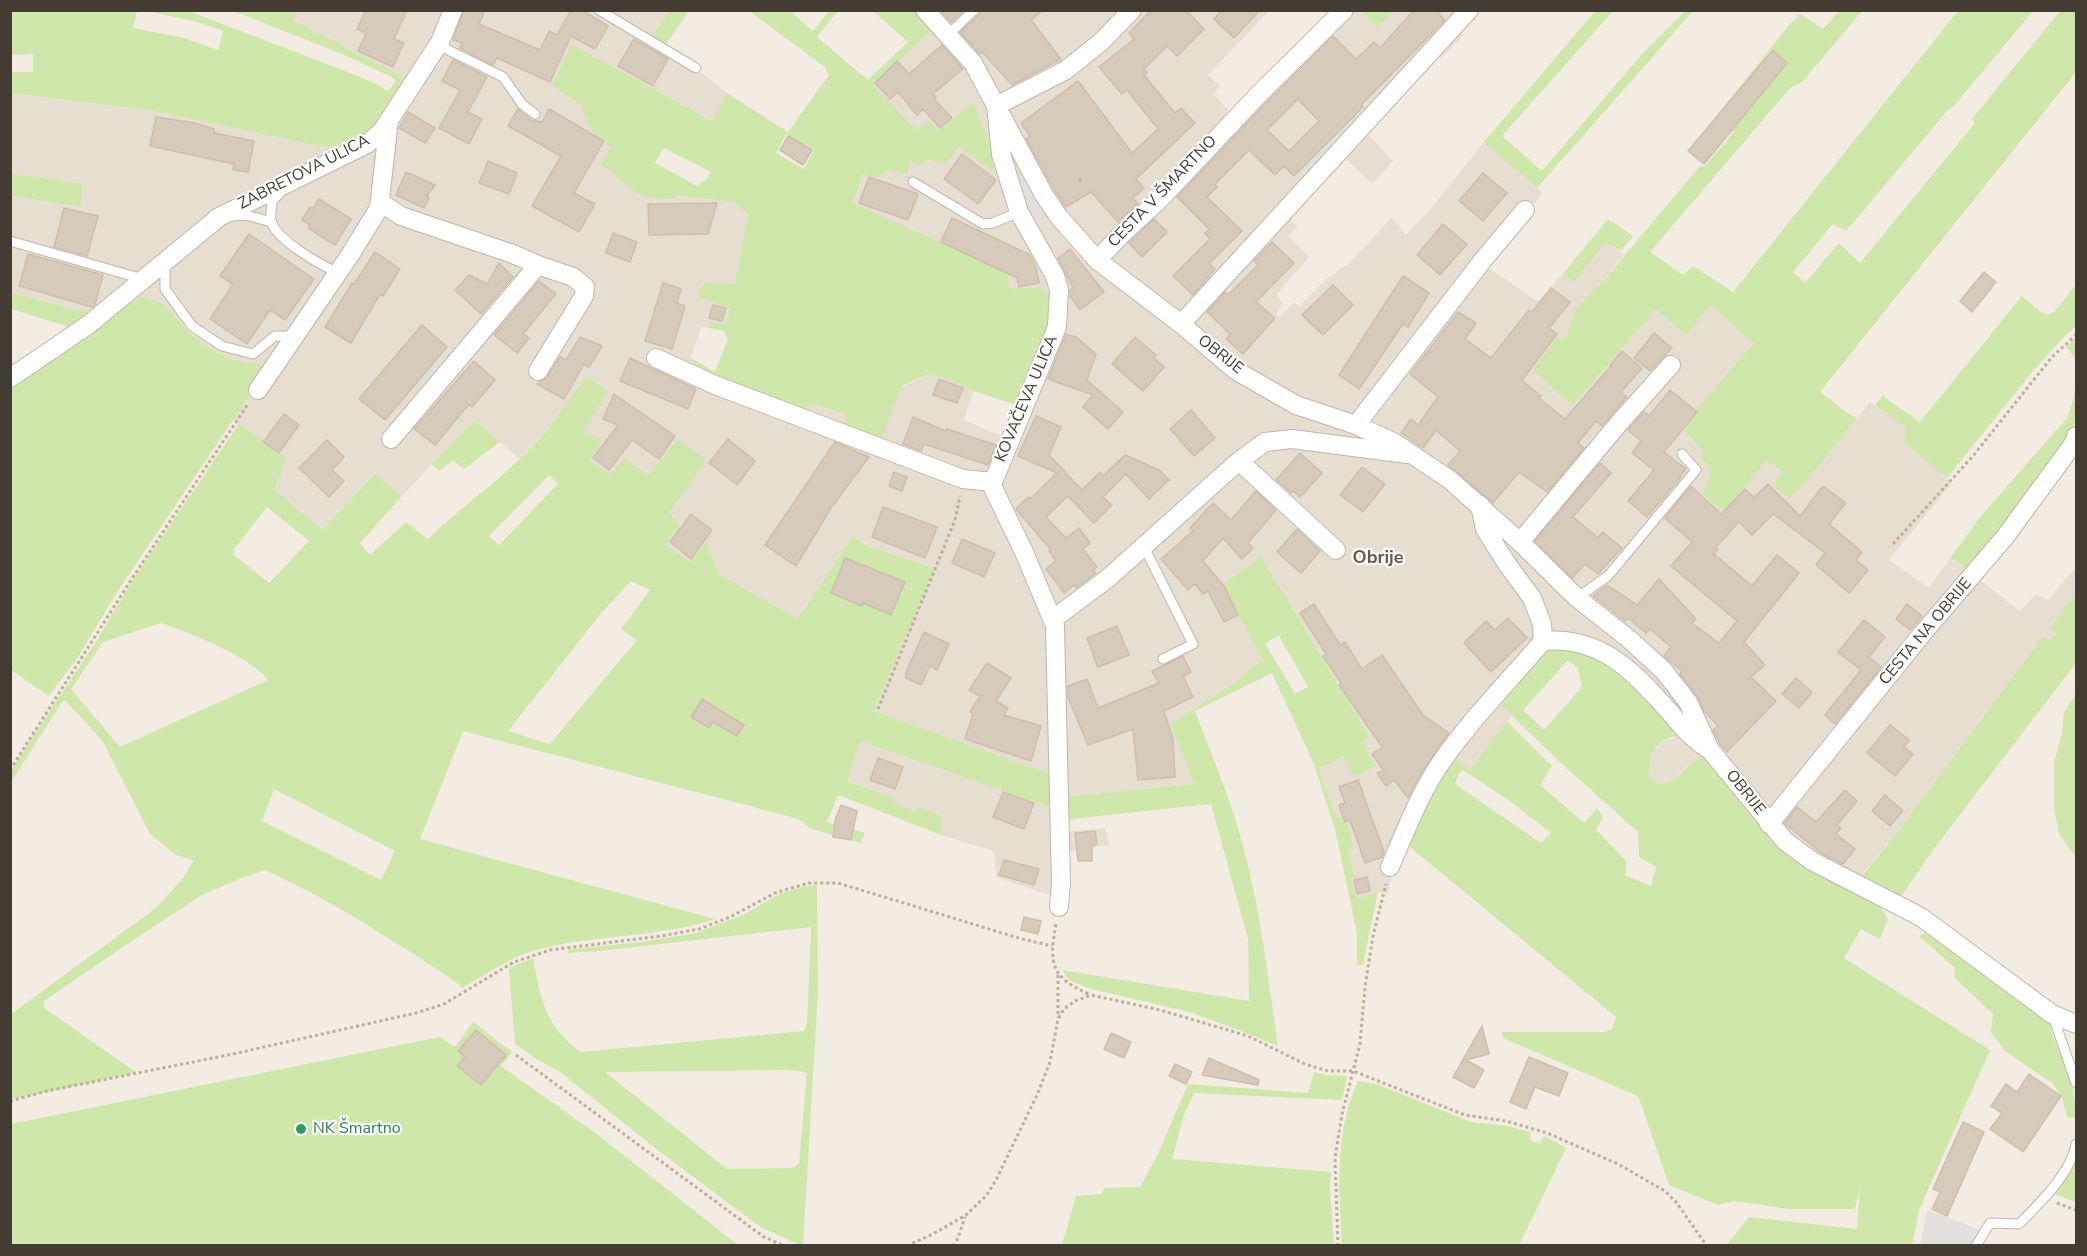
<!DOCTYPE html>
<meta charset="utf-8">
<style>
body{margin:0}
#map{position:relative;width:2087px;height:1256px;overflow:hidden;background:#f2ece3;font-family:"Nunito Sans",sans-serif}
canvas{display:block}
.frame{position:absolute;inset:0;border:12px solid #433c33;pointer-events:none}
</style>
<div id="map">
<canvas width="2087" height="1256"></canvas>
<div class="frame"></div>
</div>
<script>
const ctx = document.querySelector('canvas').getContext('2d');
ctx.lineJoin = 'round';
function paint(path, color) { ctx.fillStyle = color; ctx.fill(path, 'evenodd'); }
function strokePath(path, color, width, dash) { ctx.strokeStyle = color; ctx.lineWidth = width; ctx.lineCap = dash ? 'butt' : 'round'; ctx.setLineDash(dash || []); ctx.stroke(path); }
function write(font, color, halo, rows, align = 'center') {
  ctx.font = font + ' "Nunito Sans",sans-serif'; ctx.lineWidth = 4.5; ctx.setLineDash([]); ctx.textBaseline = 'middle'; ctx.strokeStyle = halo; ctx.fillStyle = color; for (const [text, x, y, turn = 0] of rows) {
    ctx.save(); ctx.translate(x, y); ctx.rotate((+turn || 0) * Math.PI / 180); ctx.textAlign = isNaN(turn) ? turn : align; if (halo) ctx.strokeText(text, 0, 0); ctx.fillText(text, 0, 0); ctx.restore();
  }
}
paint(new Path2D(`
 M297 11H669L651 37 682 57 727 93 712 121 571 44 586 120 612 147 669 199 681 196 734 202 748 214 735 285 704 283 698 296 730 307 725 324 711 322 709 328 701 327 691 358 695 367 807 413 812 404 846 414 927 375 944 378 973 391 964 420 994 433 1004 436 1020 406 1040 287 1010 289 1008 273 853 204 863 174 926 159 959 147 996 172 973 102 937 131 917 132 872 85 931 31 914 11H1269L1208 75 1220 86 1214 94 1231 114 1330 11H1362L1377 26 1394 11H1472L1459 34H1465L1440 59 1434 52 1362 128 1393 161 1372 184 1339 152 1281 213 1297 226 1289 236 1309 257 1277 294 1282 303 1276 315 1279 317 1294 303 1300 306 1328 278 1337 272 1342 267 1348 265 1392 217 1406 235 1435 204 1484 142 1543 193 1483 264 1538 302 1562 275 1574 282 1606 241 1624 255 1572 316 1566 339 1533 370 1572 406 1656 309 1709 304 1754 343 1684 430 1704 451 1701 458 1712 470 1702 496 1724 511 1767 459 1783 472 1780 478 1789 499 1815 471 1870 402 1907 428 1905 442 1947 478 1951 484 1889 560 1929 588 1951 557 2020 611 2036 594 2048 600 2075 568 2076 569V592L2051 629 2057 633 2051 641 2042 637 1902 826 1850 888 1688 765 1673 780 1659 784 1650 778 1647 767 1655 750 1664 741 1675 738 1559 646 1499 703 1512 715 1470 770 1452 756 1395 865 1388 893 1378 892 1356 899 1351 878 1355 875 1348 849 1344 817 1337 818 1319 769 1344 757 1374 764 1362 740 1369 734 1261 556 1222 585 1263 660 1247 671 1237 681 1170 724 1194 784 1062 797 1063 832 1105 828 1109 845 1066 852 1053 896 996 877 994 851 941 835 943 825 917 807 915 812 894 804 895 798 847 781 860 741 1046 806 1051 775 874 711 935 568 868 546 853 536 797 619 719 574 706 542 689 562 666 544 669 513 648 476 611 475 589 460 554 422 520 459 474 420 402 496 373 474 322 530 274 489 239 424 233 419 258 383 249 364 239 362 215 351 195 337 169 309 124 306 89 313 11 292 10 196 79 207 83 184 11 173V93L148 110 334 149 402 76 388 70 292 21Z`), '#e6ded1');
paint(new Path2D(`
 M11 10 137 11 133 28 184 38 218 50 223 31 198 22 147 11H188L340 69 377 84 385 90H389L396 81 392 77 342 54 234 11H297L293 21 408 79 382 118 364 135 334 149 148 110 11 93V72H33V54L11 55Z
 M1596 10 1613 11 1502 136 1542 171 1643 53 1685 11H1693L1537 188 1484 142Z
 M669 11H689L664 47 651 37Z
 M749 11H795L793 14 813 31 829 11H838L817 37 868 80 908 42 873 11H914L931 31 873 85 917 131 928 121 938 131 973 102 1001 172 996 173 959 147 946 164 926 159 919 165 910 162 907 174 885 169 882 178 863 174 853 203 1008 273 1010 289 1040 287C1044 291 1050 295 1052 302 1057 319 1027 386 1020 406L973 391 944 378 927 375 903 385 879 443 843 426 846 414 812 404 807 414 722 382 695 367 691 358 715 372 728 339 724 331 709 328 710 322 725 324 730 308 697 296 704 283 735 284 748 214 734 202 681 196 669 199 643 197 601 164 611 147C591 132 588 129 581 104L552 86 571 44 712 121 727 93 788 132 829 75 825 67ZM786 134 814 150 804 169 776 153ZM664 148 711 172 707 179 697 186 655 163Z
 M1362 11H1394L1377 27Z
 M1839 11H1862L1802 82 1791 87 1650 252 1683 275 1693 266 1733 292 1958 11H2033L1954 106 1947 111 1846 231 1833 224 1793 272 1805 283 1839 243 1860 263 1975 123 1972 119 2060 11H2076V72L1820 392 1848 413 1857 418 1815 471 1789 499 1773 485 1783 472 1767 460 1724 511 1702 495 1712 470 1701 458 1703 451 1684 430 1699 407 1754 343 1710 305 1686 335 1656 309 1572 406 1533 370 1557 338 1566 339 1574 311 1609 274 1701 165 1704 167 1734 132 1714 119 1790 24 1800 14 1823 29Z
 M11 173 83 184 80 207 11 196Z
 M1608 219 1633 236 1620 251 1606 242 1574 282 1562 275Z
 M2076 285V326L2065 336 2033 371 1947 478 1904 442 1906 428 1875 405 1883 395 1889 401 1920 422 2022 296 2039 311 2048 315 2054 312Z
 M10 292 89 313 72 333 66 326 11 309Z
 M141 298C169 299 177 322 196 338 215 353 237 364 261 364L263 371 258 383 117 592 78 657 49 696 11 670V382L124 306Z
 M2076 337V418L2072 428 2051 463 1969 571 1951 557 1981 516 2067 418C2073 404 2080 374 2075 359 2073 355 2069 350 2066 347Z
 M586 376 608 391 583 432 602 440 589 460 611 475 624 458 648 476 678 439 706 460 669 513 679 524 666 544 689 562 706 542 719 574 797 619 853 536 868 546 935 568 874 711 1052 775 1050 805 1046 806 860 741 847 781 895 798V804L915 812 918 807 940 815 943 825 941 835 838 795 827 822 865 833 861 843 812 829 799 819 463 731 420 839 715 919C659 938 597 934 540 949 511 956 487 974 462 988L456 982C394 941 333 901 265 870L239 879 204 894 142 934 44 1001V1008L136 1072 39 1094 11 1099V1014L156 908 184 877 194 860 176 855 150 834 102 740 64 699 11 782V770L97 640 134 578 239 424 287 459 274 489 322 530 374 474 402 496 360 543 370 555 406 522 428 539C457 511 490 487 520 459 546 435 566 405 586 376ZM549 475 558 484 499 545 489 536ZM267 507 309 541 269 583 234 555V549ZM631 581 650 590 621 629 637 640 550 744 508 731 603 611ZM161 623C188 632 253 658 268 680L120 747 71 689 103 642ZM274 789 395 851 381 880 262 821Z
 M474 420 500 442 464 469 453 460 439 471 432 464Z
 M1261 556 1369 735 1363 741 1374 764V767L1354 776 1343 757 1319 769 1337 818 1345 816 1353 846 1348 850 1355 876 1351 878 1356 899 1378 892 1363 965H1357V933L1335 829 1313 762 1272 673 1195 711C1212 756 1231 800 1243 846 1261 911 1268 979 1278 1046L1226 1025 1189 1012 1088 988 1069 980 1062 970 1249 1001 1248 939 1211 804 1062 820 1061 797 1194 784 1170 724 1237 681 1247 671 1263 660 1222 585ZM1279 636 1308 687 1295 694 1265 643Z
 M2076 592V663L1933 850 1901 897 1891 890 1861 877 1902 826 2042 637 2051 640 2056 634 2050 629Z
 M1559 646 1603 655 1682 732C1676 736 1671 737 1665 740 1651 748 1647 765 1650 778L1660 784C1664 783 1670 782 1674 779 1685 772 1693 756 1708 758L1757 811 1878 903 1888 919 1880 939 1861 929 1844 958 1990 1050 1919 1210 1912 1245H1727L1749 1217 1857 1229 1860 1187 1855 1209H1789L1734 1201 1718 1205 1669 1185 1638 1096 1503 1038 1502 1032H1605L1612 1029 1616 1017 1404 842 1452 756 1470 770 1507 721 1552 766 1540 785 1584 823 1597 808 1603 817 1596 830 1627 862 1625 875 1651 886 1656 867 1639 857 1638 832 1561 763 1499 703 1545 653ZM1568 660 1577 667 1582 687 1544 730 1523 710ZM1463 770 1507 799 1551 833 1541 843 1455 784 1459 773Z
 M2076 693V858L2059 834 2054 808V763L2062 733 2064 712Z
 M817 885 818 991 803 1246 764 1229 743 1214 660 1152 559 1071 535 1058 515 1044 509 968 533 958C540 998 546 1028 581 1052L804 1031 807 1023 811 927 599 951 568 953 567 950 648 941 696 933 743 915 781 893 802 887ZM786 1070 800 1071 807 1073 799 1164 792 1168 727 1169 605 1072Z
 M1925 933C1970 960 2011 989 2050 1024 2051 1037 2059 1048 2064 1060 2071 1079 2076 1097 2076 1117L2067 1118 2062 1097 2053 1084 2005 1051 1991 1032 1993 1014 1954 977 1955 968 1919 936Z
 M473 1022 512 1052 501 1066 598 1135 738 1245 11 1246V1124L440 1037 455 1047Z
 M1314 1072 1327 1075 1347 1076 1342 1100 1194 1093 1184 1115 1172 1159 1331 1172 1330 1189 1334 1245H1062L1076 1196 1102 1194 1104 1188 1140 1187 1156 1158 1188 1084 1308 1093Z
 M1358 1081 1376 1084 1471 1122 1508 1126 1530 1132V1140L1539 1144 1544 1136 1566 1148 1519 1245H1342C1339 1190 1334 1133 1358 1081Z
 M2076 1158V1202L2055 1194Z`), '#cfe7ab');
paint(new Path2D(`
 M1024 173 1046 214 1036 221 1018 177Z
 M1927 1210 1989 1233 1983 1245 1920 1246Z`), '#e2dfdc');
const building = new Path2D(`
 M366 10H407L394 39 404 43 393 67 358 51 366 33 357 29Z
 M464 10H485L479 24 540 50 549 31 557 35 571 10H581L608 26 595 49 571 36 550 82 497 58 493 65 460 48 462 43 453 40Z
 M941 10H964L951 22Z
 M981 10H1043L1031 20 1061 59 1012 85 982 52 980 54 960 32 979 15Z
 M1151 10H1186L1204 29 1177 56 1167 46 1144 69 1147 73 1144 75 1175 113 1181 108 1195 123 1136 179 1144 188 1133 198 1138 204 1118 222 1091 192 1066 207 1054 189 1026 139 1030 136 1021 123 1078 81 1132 153 1158 129 1127 90 1122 94 1099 67 1134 39 1129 33Z
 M1222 10H1260L1234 38 1214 19Z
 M1414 10H1435L1445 20 1361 105 1363 107 1294 176 1284 166 1275 175 1249 150 1215 184 1217 187 1207 197 1242 231 1209 264 1215 269 1193 295 1173 276 1210 239 1205 233 1209 229 1177 197 1266 103 1333 36 1356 59 1374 42 1380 48ZM1298 99 1319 121 1289 151 1267 130Z
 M634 39 668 59 653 86 618 66Z
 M942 45 963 69 933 94 936 98 935 100 952 118 940 128 923 109 917 115 898 92 890 99 875 83 897 61 909 74Z
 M1773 50 1787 63 1704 164 1688 151Z
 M453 60 487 77 468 112 482 119 469 144 439 128 460 90 442 81Z
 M518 109 531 120 542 122 549 109 604 141 574 193 595 204 579 232 532 206 561 156 508 126Z
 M408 112 435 128 425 143 399 128Z
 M156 117 195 123 214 129V133L254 141 248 172 233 170 234 164 150 146Z
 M788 136 812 150 803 165 780 150Z
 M962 154 996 180 978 204 944 179Z
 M488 161 517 173 509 194 479 183Z
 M406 172 435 185 427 196 429 198 424 208 396 195Z
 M1483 173 1507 193 1483 221 1459 201Z
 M869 177 918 194 908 220 859 203Z
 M319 199 351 219 335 245 308 228 310 225 302 220 310 207 312 209Z
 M717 203 708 234 649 235 648 204Z
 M64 208 98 216 87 256 54 247Z
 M952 218 1030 255 1035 264 1039 283 1019 287 1017 278 941 242Z
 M1154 219 1167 232 1142 257 1129 243Z
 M1443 224 1467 244 1440 275 1417 255Z
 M613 233 637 242 630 262 606 253Z
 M249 234 314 279 285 320 270 310 247 344 210 319 233 284 220 276Z
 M1272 242 1294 263 1256 302 1275 318 1243 354 1226 339 1230 334 1207 312 1225 292 1228 295 1258 265 1254 261Z
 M1070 249 1104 292 1080 310 1070 296V290L1073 288 1058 258Z
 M375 252 400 269 383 296 380 294 351 343 325 327 352 283 354 284Z
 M28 254 103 275 95 305 92 307 19 286Z
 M499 263 513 277 481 314 455 290 469 275 487 284Z
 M1984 272 1996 282 1972 312 1960 301Z
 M1403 276 1429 293 1408 327 1403 324 1359 389 1339 375Z
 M539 281 556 294 523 334 529 338 517 353 494 335Z
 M663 283 681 289 677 303 685 306 672 349 645 341Z
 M1333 285 1353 305 1323 335 1302 315Z
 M1551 288 1570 302 1549 328 1557 334 1522 380 1541 396 1539 398 1565 419 1611 366 1610 365 1622 351 1642 368 1621 392 1627 397 1602 426 1596 421 1578 443 1584 448 1547 492 1519 472 1493 503 1448 465 1460 451 1436 430 1423 448 1401 433 1411 419 1418 425 1438 397 1410 374 1458 312 1476 323 1465 339 1491 358 1529 310 1532 312Z
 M713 305 726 308 722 321 709 318Z
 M422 325 447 347 385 420 359 399Z
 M1654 333 1672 348 1650 371 1634 358Z
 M1066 334 1076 337 1096 354 1087 380 1123 412 1108 429 1083 407 1093 395 1048 379Z
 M580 337 602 346 589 367 584 364 564 399 537 384 547 377 560 357 566 360Z
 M1135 337 1156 355 1154 358 1164 367 1143 391 1112 364Z
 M630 358 696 389 688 409 620 381Z
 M474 361 495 380 472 407 469 404 435 445 414 429Z
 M939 379 963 388 957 403 933 395Z
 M1670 390 1697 412 1664 452 1686 469 1680 476 1681 477 1647 517 1628 501 1654 470 1632 453 1641 441 1628 430 1644 412 1649 416Z
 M614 394 675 436 659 459 632 440 609 470 593 458 618 425 603 419Z
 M1191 410 1215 438 1194 456 1170 429Z
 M284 414 299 425 279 453 263 442Z
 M1036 416 1061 427 1049 455 1082 490 1100 472 1103 476 1125 455 1159 470 1169 480 1149 499 1126 474 1103 497 1112 505 1094 523 1068 496 1046 517 1066 538 1079 528 1090 543 1083 549 1097 567 1093 570 1096 573 1076 588 1074 585 1064 593 1046 569 1056 561 1049 551 1051 550 1016 509 1028 497 1030 499 1057 473 1018 456Z
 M913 417 946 431 947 429 996 445 988 465 924 444 921 451 903 444Z
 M728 439 755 461 737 485 709 463Z
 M327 440 344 457 332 470 344 481 329 497 299 468Z
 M835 442 869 457 831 508 796 566 765 545Z
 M1300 453 1322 473 1300 497 1293 491 1291 493 1276 480Z
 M1600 463 1611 473 1573 517 1598 538 1603 532 1622 548 1598 574 1585 564 1572 578 1535 541Z
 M1362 467 1385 484 1363 512 1340 495Z
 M894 472 907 477 902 491 889 486Z
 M1768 484 1800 516 1823 486 1846 503 1829 524 1862 552 1856 560 1868 570 1849 593 1816 565 1825 553 1773 514 1752 535 1739 522 1716 547 1718 549 1714 554 1752 586 1777 555 1799 573 1744 642 1765 665 1751 677 1776 701 1727 752 1720 744 1713 730 1718 726 1704 711 1697 695 1680 674 1682 671 1664 656 1671 647 1650 629 1646 633 1628 618 1625 621 1593 596 1607 585 1637 605 1659 579 1696 619 1692 623 1719 643 1737 621 1671 566 1692 542 1665 518 1691 486 1721 514 1745 489 1754 498Z
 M1256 491 1276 510 1248 543 1253 548 1242 559 1223 538 1203 561 1224 586 1238 615 1224 622 1208 591 1203 594 1195 584 1188 590 1161 559 1193 531 1190 528 1213 503 1231 520Z
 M883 507 937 527 925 558 872 537Z
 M691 514 712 530 691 559 670 542Z
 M1297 529 1320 551 1301 573 1277 552Z
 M962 539 995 553 984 577 952 563Z
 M845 558 905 582 891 615 863 603 862 606 831 593Z
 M1314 604 1340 645 1345 642 1362 669 1382 655 1423 715 1449 733 1423 770 1408 798 1394 780 1386 786 1377 773 1384 771 1372 754 1382 747 1339 685 1341 683 1323 656 1326 654 1300 613Z
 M1907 604 1922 616 1910 630 1896 619Z
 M1508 618 1527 638 1491 672 1464 643 1486 621 1495 630Z
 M1864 620 1885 637 1869 657 1881 667 1835 724 1825 715 1861 670 1838 652Z
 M1117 626 1129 655 1098 667 1087 638Z
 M924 632 949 644 937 670 930 666 921 685 906 678V672Z
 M1183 656 1191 672 1183 676 1193 697 1164 711 1173 739 1175 777 1138 780 1133 729 1088 745 1068 697V686L1087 679 1098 708 1159 683 1152 671Z
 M987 663 1011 678 996 701 1008 708 1004 715 1041 726 1031 761 965 739 973 714 970 712 980 696 969 690Z
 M1796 678 1812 692 1799 708 1782 694Z
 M702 699 744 725 737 736 713 722 709 728 691 717Z
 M1890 725 1909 740 1904 747 1913 754 1895 776 1867 753Z
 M878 758 903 767 895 789 870 780Z
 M1358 780 1384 852 1382 857 1365 863 1350 820 1345 822 1339 805 1345 803 1339 787Z
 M1845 790 1857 801 1837 825 1841 828 1836 834 1855 849 1843 864 1821 853 1784 823 1797 807 1816 822Z
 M1003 792 1034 803 1024 829 993 817Z
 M1885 795 1903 811 1890 826 1872 811Z
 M841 805 857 811 851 840 833 837 835 820Z
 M1095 831 1097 844 1092 845V861H1078L1075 833Z
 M1004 860 1039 869 1034 885 999 875Z
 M1367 877 1370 891 1357 894 1354 880Z
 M1024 917 1041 921 1038 934 1021 930Z
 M1482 1026 1489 1054 1466 1060 1484 1070 1474 1088 1453 1077Z
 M476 1030 506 1055 481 1085 457 1066 465 1057 458 1051Z
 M1111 1033 1131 1042 1124 1058 1104 1049Z
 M1529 1057 1568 1073 1559 1096 1535 1087 1526 1109 1510 1102Z
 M1209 1058 1259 1080 1258 1085 1202 1075Z
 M1175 1064 1192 1072 1186 1084 1169 1076Z
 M2029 1074 2061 1096 2023 1152 1990 1129 2002 1113 1991 1106 2006 1084 2017 1092Z
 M1963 1122 1984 1132 1947 1216 1932 1209 1940 1192 1933 1189Z`);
paint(building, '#d6cabb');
strokePath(building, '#cebeab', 1.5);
const lane = new Path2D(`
 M599 10 696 68
 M947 36 974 10
 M438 45 503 77 522 104 535 114
 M913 182 983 224 993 223 1019 212
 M280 193 272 201C272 207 270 215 271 220 274 239 321 265 338 273
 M232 216 246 215 271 222
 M10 241 143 279
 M165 263V289L192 326 222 346 253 354 275 336H294
 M1143 545 1193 644 1163 659
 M1577 598 1608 576 1696 470 1682 454
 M2053 1016 2076 1083
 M1976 1246 1990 1223 2019 1224C2040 1203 2071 1173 2076 1144`);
const street = new Path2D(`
 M925 10 973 63 1044 195 1059 217 1097 260 1181 324 1235 370 1296 405 1356 425 1395 443 1450 480 1520 542 1577 598 1629 639 1663 670 1688 702 1710 750 1785 841 1812 861 1921 917 2052 1014 2076 1024
 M380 202 401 216 513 254 538 265 391 439
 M1097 260 1125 231 1159 200 1258 95 1344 10
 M1181 324 1469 10
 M656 358 715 385 963 479 993 482
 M538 371 584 296 585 287 573 277 538 265
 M10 378 88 325 219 217 367 144 382 131 440 42 453 10
 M258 390 350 255 379 208 389 120
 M1356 425 1483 260 1525 210
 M1239 461 1336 550
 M1520 542 1620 422 1671 365
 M1052 620 1107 579 1239 461 1265 442 1292 439 1407 454
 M1543 641C1600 636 1632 670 1667 709 1682 726 1690 738 1710 750
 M1769 824 1922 634 2005 537 2074 443 2076 436
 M1390 867C1405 832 1419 795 1440 764 1470 720 1509 681 1543 641L1542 624 1532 598 1507 564 1485 529 1480 505
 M1059 907 1061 883 1055 626 1024 552 993 488V482L1057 327 1059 290 1055 276 1019 212 1001 154 996 106 1066 70 1101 42 1132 10`);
strokePath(lane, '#c0b6a9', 11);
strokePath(street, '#c0b6a9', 20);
strokePath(new Path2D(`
 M1079 181 1083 178
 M1893 544 1973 456 2052 357 2076 335
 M878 709 955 520 960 496
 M10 770 131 580 248 404
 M1056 924C1049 963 1050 977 1089 994
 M1058 975V1018
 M516 1055 764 1237 785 1246
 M10 1101 47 1091 233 1054 416 1013 444 1004 514 962 550 950 661 936 699 929 730 917 777 892 809 883H838L1022 939 1052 946
 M2057 1203 2076 1210
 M907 1246 933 1234 966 1215 986 1196 996 1180 1037 1095 1050 1062 1058 1019 1064 1009 1075 1001 1091 995 1160 1010 1248 1036 1305 1064 1328 1071H1353L1465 1115 1506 1121 1547 1133 1618 1164 1665 1191 1676 1202 1707 1246
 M953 1246 958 1238 965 1217
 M1338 1246 1335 1158 1342 1114 1360 1044 1365 987 1373 936 1386 884`), '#bfae97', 3, [3, 3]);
strokePath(lane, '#fff', 9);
strokePath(street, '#fff', 18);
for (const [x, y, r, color] of [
 [301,1129,6,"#2e9e5b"]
]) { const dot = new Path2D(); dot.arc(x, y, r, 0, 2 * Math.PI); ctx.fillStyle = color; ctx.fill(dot); strokePath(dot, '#fff', 2); }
write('16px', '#433c33', '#fff', [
 ["ZABRETOVA ULICA",304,173,-27],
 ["CESTA V ŠMARTNO",1163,192,-46],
 ["OBRIJE",1220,355,38],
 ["KOVAČEVA ULICA",1027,399,-67],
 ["CESTA NA OBRIJE",1926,632,-50],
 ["OBRIJE",1745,793,51]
]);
write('16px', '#27864d', '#fff', [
 ["NK Šmartno",313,1129]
], 'left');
write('bold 18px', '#66594a', '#fff', [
 ["Obrije",1378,559]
]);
</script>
